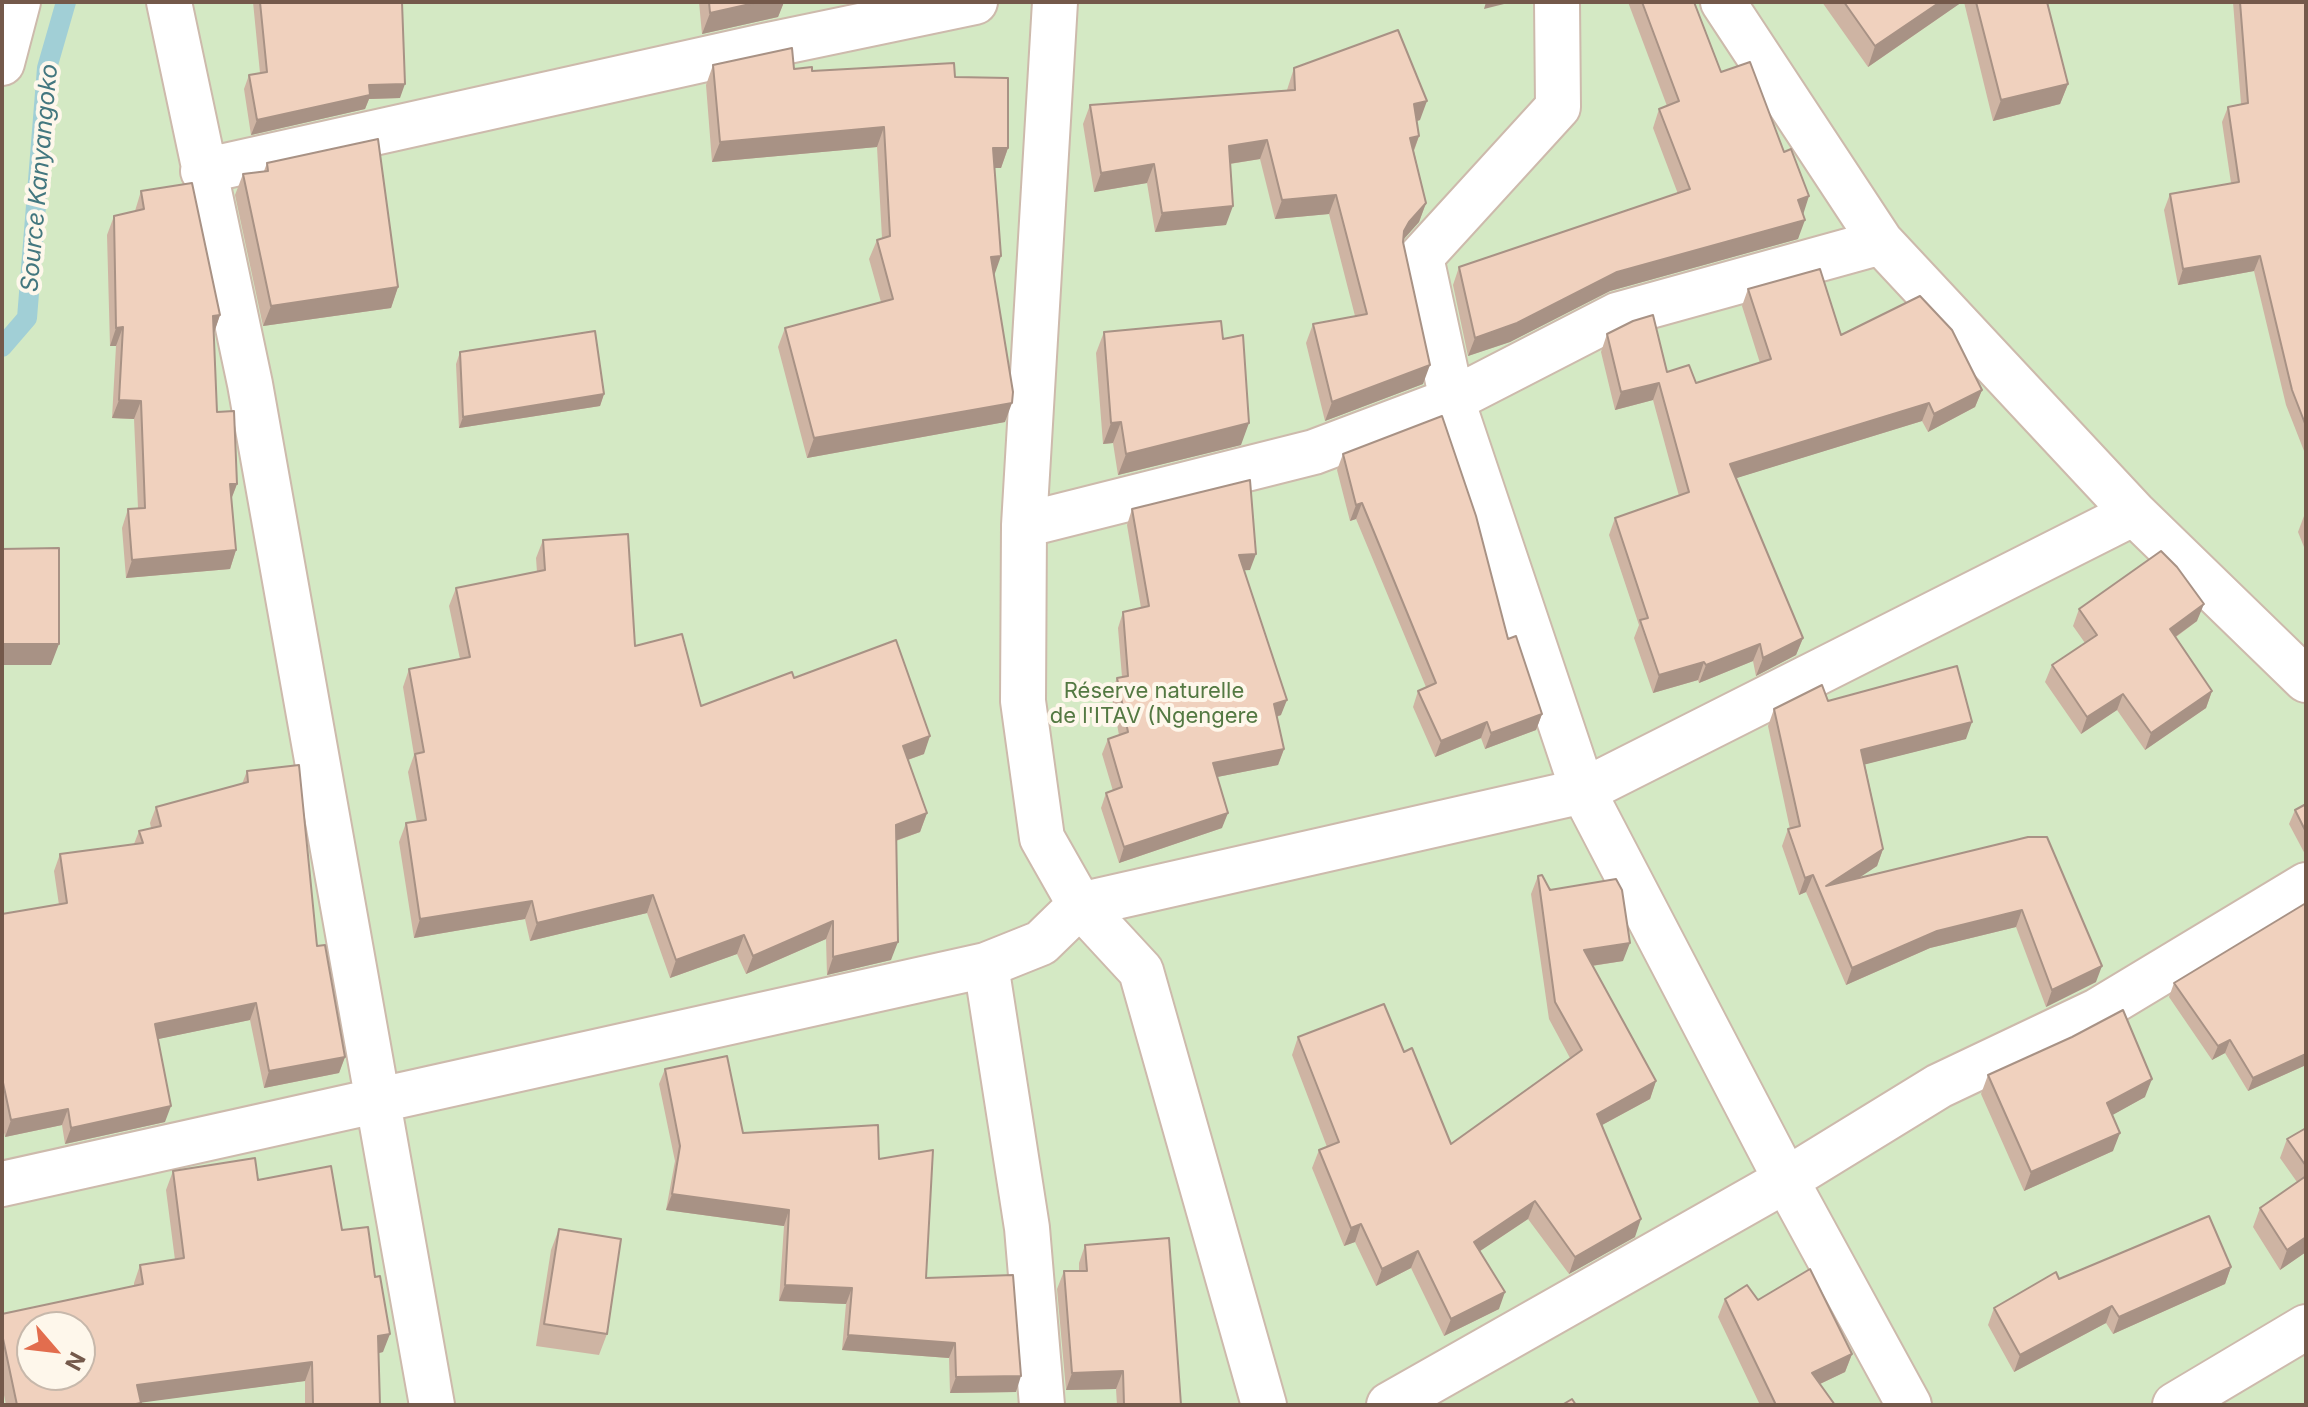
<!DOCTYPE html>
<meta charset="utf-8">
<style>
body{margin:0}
#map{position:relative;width:2308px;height:1407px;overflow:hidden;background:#fcf3e5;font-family:Inter,sans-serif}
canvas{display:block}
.frame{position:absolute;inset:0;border:4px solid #74594b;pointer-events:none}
.north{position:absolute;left:16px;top:1311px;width:80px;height:80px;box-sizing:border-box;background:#fef7eb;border:2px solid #c7b8ab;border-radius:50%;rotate:118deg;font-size:22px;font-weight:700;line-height:32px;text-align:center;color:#74594b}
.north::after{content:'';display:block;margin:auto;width:28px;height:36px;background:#e26d4e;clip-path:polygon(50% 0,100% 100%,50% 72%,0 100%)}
</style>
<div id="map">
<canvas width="2308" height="1407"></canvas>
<div class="frame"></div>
<div class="north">N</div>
</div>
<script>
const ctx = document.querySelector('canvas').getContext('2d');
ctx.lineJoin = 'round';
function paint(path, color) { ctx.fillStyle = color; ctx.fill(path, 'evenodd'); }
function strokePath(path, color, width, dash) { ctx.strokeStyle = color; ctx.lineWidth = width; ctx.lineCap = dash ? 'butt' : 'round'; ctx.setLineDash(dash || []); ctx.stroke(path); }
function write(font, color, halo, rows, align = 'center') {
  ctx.font = font + ' Inter,sans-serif'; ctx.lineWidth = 8; ctx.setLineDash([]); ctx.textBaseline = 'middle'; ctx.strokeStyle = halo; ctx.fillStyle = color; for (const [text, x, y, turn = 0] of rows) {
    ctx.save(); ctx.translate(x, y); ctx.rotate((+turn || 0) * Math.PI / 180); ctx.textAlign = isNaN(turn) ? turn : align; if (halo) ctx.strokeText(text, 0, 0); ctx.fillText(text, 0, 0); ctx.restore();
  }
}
paint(new Path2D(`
 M2 2H2306V1405H2ZM32 1327H80V1375H32Z`), '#d4e9c4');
strokePath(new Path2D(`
 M2 347 27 318 47 68 66 2`), '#a1cfd6', 20);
const minor = new Path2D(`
 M169 2 250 384 432 1405
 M1055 2 1024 525 1023 701 1042 838 1080 905 1141 971 1264 1405
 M1557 2 1558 107 1421 257 1452 400 1583 791 1786 1180 1909 1405
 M1723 2 1881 242 2134 513 2306 680
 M2 63 18 2
 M203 171 764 46 975 2
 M1024 525 1314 452 1452 400 1617 315 1881 242
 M986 965 1027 1228 1042 1405
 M2 1184 986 965 1041 943 1080 905 1583 791 2134 513
 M1389 1405 1786 1180 1939 1086 2097 1011 2306 885
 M2175 1405 2306 1327`);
strokePath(minor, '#cdbaac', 48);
strokePath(minor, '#fff', 44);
paint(new Path2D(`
 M253 2H402L400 98 369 99 365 109 251 135 244 89 249 75 260 73Z
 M699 2H784L778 17 702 34Z
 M1628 2H1694L1721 72 1803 214 1798 239 1610 291 1510 342 1468 356 1453 285 1459 267 1678 194 1653 128 1659 109 1667 106Z
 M1822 2H1962L1868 67Z
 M1964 2H2047L2068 84 2060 104 1993 121Z
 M2233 2H2306V456L2286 405 2254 271 2178 285 2164 210 2170 194 2231 183 2222 122 2228 107 2241 104Z
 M713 65 794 69 812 71 955 77 1008 148 1001 168H995L994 275 1005 422 807 458 778 347 785 328 881 302 869 259 877 240 882 238 877 147 712 162 706 85Z
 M1294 68 1420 120 1417 121 1419 136 1414 151 1426 203 1419 222 1404 239 1403 242 1423 384 1325 421 1306 343 1313 324 1355 316 1329 214 1275 219 1260 159 1230 164 1226 225 1155 232 1147 183 1094 192 1083 124 1090 105 1287 90Z
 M267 163 398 287 391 308 263 326 235 195 243 174 264 171Z
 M141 191 220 315 214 332 217 412 237 484 231 500 236 550 230 569 126 578 122 528 128 509 138 508 134 419 112 418 116 346H110L107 235 114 216 135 211Z
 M1748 289 1841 335 1982 390 1975 407 1928 432 1922 421 1736 478 1803 638 1796 655 1756 676 1753 661 1699 683 1698 680 1653 693 1634 638 1639 625 1609 535 1615 518 1679 496 1653 400 1615 410 1601 352 1607 334 1667 372 1696 383 1760 363 1742 306Z
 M1104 332 1223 339 1241 445 1118 475 1113 443 1103 444 1096 353Z
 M460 352 604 394 600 406 459 428 456 364Z
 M1343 454 1508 639 1542 714 1536 730 1485 749 1481 738 1435 757 1413 707 1418 691 1426 687 1356 519 1350 521 1337 470Z
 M1132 509 1250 570H1244L1281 715 1277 717 1284 749 1278 765 1217 777 1222 828 1119 863 1101 808 1106 793 1113 791 1102 754 1108 739 1119 735 1111 693 1117 678 1122 677 1118 628 1123 612 1141 608 1127 525Z
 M2306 515V552L2298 532 2304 516Z
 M543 540 635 646 701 706 794 678 924 754 908 760 927 813 920 832 896 841 891 960 827 975 826 939 746 974 737 954 670 978 647 913 530 941 525 919 414 938 399 842 406 823 417 822 408 772 414 755 403 687 409 669 460 659 449 606 456 588 537 572 536 558Z
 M2079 609 2197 621 2176 637 2212 691 2206 708 2145 750 2117 710 2081 734 2045 682 2052 665 2085 643 2073 626Z
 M1828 701 1966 739 1865 764 1883 849 1877 866 1858 878 2028 837 2096 982 2046 1007 2016 927 1930 948 1846 985 1806 892 1799 895 1782 846 1788 829H1790L1768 726 1774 709Z
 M247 771 317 946 345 1057 339 1073 264 1088 250 1020 158 1039 165 1122 65 1144 62 1125 5 1137 2 1123V914L59 905 54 871 60 854 134 844 139 831 151 828 150 823 156 807 242 784Z
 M2306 804V856L2289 824 2295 810Z
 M1538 876 1623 961 1592 966 1656 1081 1650 1099 1602 1125 1635 1237 1569 1274 1528 1219 1480 1251 1499 1309 1444 1336 1411 1268 1376 1286 1355 1242 1344 1246 1312 1168 1319 1150 1327 1147 1292 1055 1298 1037 1404 1052 1451 1144 1570 1058 1549 1019 1531 894Z
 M2306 903V1065L2248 1091 2225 1053 2212 1060 2169 997 2174 983Z
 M2072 1037 2145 1097 2112 1115 2113 1151 2024 1191 1981 1094 1988 1075Z
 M665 1069 743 1133 879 1159 926 1278 1016 1392 950 1393 949 1358 842 1350 846 1304 779 1301 784 1226 666 1210 675 1161 659 1084Z
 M2306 1128V1252L2280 1270 2253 1227 2260 1208 2297 1182 2280 1158 2287 1139Z
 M173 1171 258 1180 342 1230 383 1352 378 1353 380 1405H305V1381L141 1402 140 1405H6L2 1385V1314L134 1286V1283L140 1265 175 1260 166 1190Z
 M559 1229 607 1334 599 1355 536 1346 551 1250Z
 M1085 1245 1181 1405H1117L1116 1389 1066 1390 1057 1289 1064 1271H1079V1263Z
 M2231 1267 2225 1284 2113 1334 2106 1323 2014 1372 1988 1325 1994 1308 2059 1279Z
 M1725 1299 1758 1300 1852 1354 1845 1372 1820 1384 1835 1405H1760L1718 1317Z`), '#ceb4a3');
paint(new Path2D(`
 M759 2H784L778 17 702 34 710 13Z
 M1486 2H1512L1484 9Z
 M1940 2H1962L1868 67 1875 46Z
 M405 84 400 98 369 99 365 109 251 135 257 120 369 85Z
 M2068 84 2060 104 1993 121 2001 100Z
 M1427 101 1420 120 1407 124 1414 104Z
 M884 127 877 147 712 162 720 142Z
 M1419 136 1412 155 1410 138Z
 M1267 140 1260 159 1222 165 1229 146Z
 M993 148H1008L1001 168H986Z
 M1154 164 1147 183 1094 192 1101 173Z
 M1336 195 1329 214 1275 219 1282 200Z
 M1809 196 1803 215 1798 200Z
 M1426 203 1419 222 1402 241 1404 231 1409 222Z
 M1233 206 1226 225 1155 232 1162 213Z
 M1805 220 1798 239 1610 291 1510 342 1468 356 1475 338 1617 272Z
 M1001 256 994 276 991 257Z
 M2260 256 2254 271 2178 285 2183 269Z
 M398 287 391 308 263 326 271 306Z
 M220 315 214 333 213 316Z
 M123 327 116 346H110L116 328Z
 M1430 365 1423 384 1325 421 1332 402Z
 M1659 383 1653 400 1615 410 1621 392Z
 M1982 390 1975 407 1928 432 1934 414Z
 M604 394 600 406 459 428 463 417Z
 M119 400 141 401 134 419 112 418Z
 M1012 403 1005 422 807 458 814 438Z
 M1929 403 1922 421 1724 482 1730 464Z
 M1121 422 1113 443 1103 444 1111 423Z
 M1249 423 1241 445 1118 475 1126 454Z
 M230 484H237L230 502Z
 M1362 503 1356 519 1350 521 1356 505Z
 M236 550 230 569 126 578 132 560Z
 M1256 554 1250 570 1234 571 1239 555Z
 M2204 604 2197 621 2164 645 2170 629Z
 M1803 638 1796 655 1756 676 1763 658Z
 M2 644H59L51 665H2Z
 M1760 644 1753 661 1699 683 1706 665Z
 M1704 662 1698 680 1653 693 1659 675Z
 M2212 691 2206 708 2145 750 2151 733Z
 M2123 694 2117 710 2081 734 2087 717Z
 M1287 700 1281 715 1268 719 1274 704Z
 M1542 714 1536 730 1485 749 1491 733Z
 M1487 722 1481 738 1435 757 1441 741Z
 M1972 722 1966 739 1855 767 1861 750Z
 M930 736 924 754 896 764 903 746Z
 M1284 749 1278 765 1207 779 1213 763Z
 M927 813 920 832 889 843 896 825Z
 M1228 813 1222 828 1119 863 1124 847Z
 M1883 849 1877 866 1824 901 1826 886Z
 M1813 875 1806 892 1799 895 1805 878Z
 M653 895 647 913 530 941 537 923Z
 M532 901 525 919 414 938 420 919Z
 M2022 910 2016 927 1930 948 1846 985 1852 968 1937 931Z
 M833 921 826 939 746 974 753 956Z
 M744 935 737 954 670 978 676 960Z
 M898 942 891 960 827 975 833 957Z
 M1630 943 1623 961 1577 968 1584 950Z
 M2102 966 2096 982 2046 1007 2052 990Z
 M256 1003 250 1020 149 1041 155 1024Z
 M2230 1040 2225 1053 2212 1060 2218 1046Z
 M2306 1054V1065L2248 1091 2253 1078Z
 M345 1057 339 1073 264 1088 269 1071Z
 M2152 1079 2145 1097 2100 1122 2107 1103Z
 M1656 1081 1650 1099 1591 1131 1597 1114Z
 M171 1106 165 1122 65 1144 71 1128Z
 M68 1109 62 1125 5 1137 11 1120Z
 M2120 1133 2113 1151 2024 1191 2031 1172Z
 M672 1194 789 1210 784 1226 666 1210Z
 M1535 1201 1528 1219 1468 1259 1474 1242Z
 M1641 1219 1635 1237 1569 1274 1575 1257Z
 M1361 1224 1355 1242 1344 1246 1351 1228Z
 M2306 1237V1252L2280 1270 2287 1250Z
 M1418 1251 1411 1268 1376 1286 1382 1269Z
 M2231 1267 2225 1284 2113 1334 2119 1317Z
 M785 1285 852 1288 846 1304 779 1301Z
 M1505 1292 1499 1309 1444 1336 1451 1319Z
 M2112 1306 2106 1323 2014 1372 2020 1355Z
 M390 1334 383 1352 371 1355 378 1336Z
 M848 1335 955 1343 949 1358 842 1350Z
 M1852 1354 1845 1372 1805 1391 1812 1373Z
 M312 1362 305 1381 131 1404 137 1385Z
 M1123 1371 1116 1389 1066 1390 1072 1373Z
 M1021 1376 1016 1392 950 1393 956 1377Z`), '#a89285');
const building = new Path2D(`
 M260 2H402L405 84 369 85 370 95 257 120 249 75 267 72Z
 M709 2H759L710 13Z
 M1642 2H1694L1721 72 1750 62 1784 152 1791 149 1809 196 1798 200 1805 220 1617 272 1517 323 1475 338 1459 267 1690 189 1659 109 1679 101Z
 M1844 2H1940L1875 46Z
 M1976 2H2047L2068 84 2001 100Z
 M2240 2H2306V426L2292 390 2260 256 2183 269 2170 194 2239 182 2228 107 2248 103Z
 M1398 30 1427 101 1414 104 1419 136 1410 138 1426 203 1409 222 1404 231 1403 242 1430 365 1332 402 1313 324 1367 314 1336 195 1282 200 1267 140 1229 146 1233 206 1162 213 1154 164 1101 173 1090 105 1295 90 1294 68Z
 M792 48 794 69 812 67V71L954 63 955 77 1008 78V148H993L1001 256 991 257 1013 392 1012 403 814 438 785 328 893 299 877 240 890 236 884 127 720 142 713 65Z
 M378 139 398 287 271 306 243 174 268 171 267 163Z
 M192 183 220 315 213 316 217 412 234 411 237 484H230L236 550 132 560 128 509 145 508 141 401 119 400 123 327 116 328 114 216 144 209 141 191Z
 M1820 269 1841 335 1920 296 1952 330 1982 390 1934 414 1929 403 1730 464 1803 638 1763 658 1760 644 1706 665 1704 662 1659 675 1640 620 1648 618 1615 518 1689 492 1659 383 1621 392 1607 334 1633 321 1653 315 1667 372 1689 365 1696 383 1771 359 1748 289Z
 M1221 321 1223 339 1243 335 1249 423 1126 454 1121 422 1111 423 1104 332Z
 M595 331 604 394 463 417 460 352Z
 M1442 416 1476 516 1508 639 1516 636 1542 714 1491 733 1487 722 1441 741 1418 691 1436 683 1362 503 1356 505 1343 454Z
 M1250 480 1256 554 1239 555 1287 700 1274 704 1284 749 1213 763 1228 813 1124 847 1106 793 1122 787 1108 739 1128 732 1117 678 1128 676 1123 612 1149 606 1132 509Z
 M628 534 635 646 682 634 701 706 792 672 794 678 896 640 930 736 903 746 927 813 896 825 898 942 833 957V921L753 956 744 935 676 960 653 895 537 923 532 901 420 919 406 823 426 820 415 754 424 752 409 669 470 657 456 588 545 570 543 540Z
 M59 548V644H2V549Z
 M2161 551 2177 567 2204 604 2170 629 2212 691 2151 733 2123 694 2087 717 2052 665 2097 635 2079 609Z
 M1957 666 1972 722 1861 750 1883 849 1826 886 2028 837H2047L2102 966 2052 990 2022 910 1937 931 1852 968 1813 875 1805 878 1788 829 1800 826 1774 709 1822 685 1828 701Z
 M299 765 317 946 325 945 345 1057 269 1071 256 1003 155 1024 171 1106 71 1128 68 1109 11 1120 2 1078V914L67 903 60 854 143 843 139 831 161 826 156 807 248 782 247 771Z
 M2306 804V832L2295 810Z
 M1542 875 1550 890 1616 879 1622 890 1630 943 1584 950 1656 1081 1597 1114 1641 1219 1575 1257 1535 1201 1474 1242 1505 1292 1451 1319 1418 1251 1382 1269 1361 1224 1351 1228 1319 1150 1339 1142 1298 1037 1384 1004 1404 1052 1412 1048 1451 1144 1582 1050 1555 1002 1538 876Z
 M2306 903V1054L2253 1078 2230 1040 2218 1046 2174 983Z
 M2123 1010 2152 1079 2107 1103 2120 1133 2031 1172 1988 1075 2072 1037Z
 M727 1056 743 1133 878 1125 879 1159 933 1150 926 1278 1013 1275 1021 1376 956 1377 955 1343 848 1335 852 1288 785 1285 789 1210 672 1194 680 1146 665 1069Z
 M2306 1128V1166L2287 1139Z
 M255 1158 258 1180 331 1166 342 1230 368 1227 375 1277 380 1276 390 1334 378 1336 380 1405H313L312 1362 137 1385 141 1403 131 1405H17L2 1334V1314L143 1284 140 1265 184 1258 173 1171ZM32 1327H80V1375H32Z
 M2306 1176V1237L2287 1250 2260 1208Z
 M2209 1216 2231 1267 2119 1317 2112 1306 2020 1355 1994 1308 2056 1272 2059 1279Z
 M559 1229 621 1239 607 1334 544 1324Z
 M1169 1238 1181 1405H1124L1123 1371 1072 1373 1064 1271H1087L1085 1245Z
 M1810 1269 1852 1354 1812 1373 1835 1405H1776L1725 1299 1747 1285 1758 1300Z
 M1572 1399 1576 1405H1562Z`);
paint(building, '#f0d1be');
strokePath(building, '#a89285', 2);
write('22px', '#547943', '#fef7eb', [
 ["Réserve naturelle",1154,691],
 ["de l'ITAV (Ngengere",1154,716]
]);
write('italic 24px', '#43777f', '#fef7eb', [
 ["Source Kanyangoko",40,178,-85]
]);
</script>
